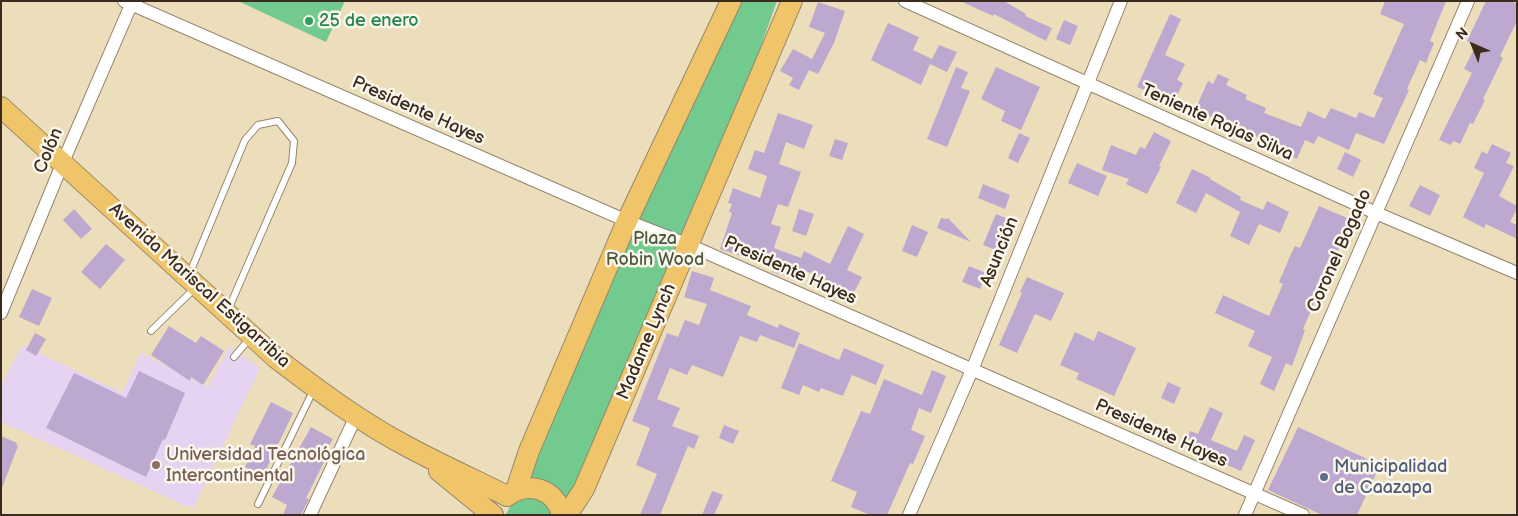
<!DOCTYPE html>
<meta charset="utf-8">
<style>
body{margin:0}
#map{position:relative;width:1518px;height:516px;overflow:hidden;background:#ecdebb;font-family:"Balsamiq Sans",sans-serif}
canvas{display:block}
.frame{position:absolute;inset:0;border:2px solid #3b2a1e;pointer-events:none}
.north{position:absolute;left:1448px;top:20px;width:50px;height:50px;-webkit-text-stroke:4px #fbf7ec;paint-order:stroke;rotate:316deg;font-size:14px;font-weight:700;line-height:20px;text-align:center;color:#3b2a1e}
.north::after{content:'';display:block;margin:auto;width:18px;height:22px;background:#3b2a1e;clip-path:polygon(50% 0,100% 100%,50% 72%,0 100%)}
</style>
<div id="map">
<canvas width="1518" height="516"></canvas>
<div class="frame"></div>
<div class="north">N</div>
</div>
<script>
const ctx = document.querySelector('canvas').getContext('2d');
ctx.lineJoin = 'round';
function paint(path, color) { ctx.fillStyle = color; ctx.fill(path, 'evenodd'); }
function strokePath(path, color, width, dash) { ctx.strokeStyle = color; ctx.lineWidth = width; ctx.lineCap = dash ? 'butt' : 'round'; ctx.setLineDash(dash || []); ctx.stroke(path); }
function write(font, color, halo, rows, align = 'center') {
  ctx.font = font + ' "Balsamiq Sans",sans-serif'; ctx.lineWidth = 5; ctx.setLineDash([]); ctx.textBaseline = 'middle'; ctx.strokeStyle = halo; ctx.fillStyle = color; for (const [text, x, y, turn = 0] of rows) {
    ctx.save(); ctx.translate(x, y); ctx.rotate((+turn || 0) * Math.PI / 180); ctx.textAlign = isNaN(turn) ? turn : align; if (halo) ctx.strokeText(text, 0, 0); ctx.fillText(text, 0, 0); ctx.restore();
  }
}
paint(new Path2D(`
 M23 345 122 393 141 353 208 387 229 347 260 368 193 509 1 422V385Z`), '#e5d3f1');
paint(new Path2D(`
 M238 1H345L326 42Z
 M740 1H777L686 256 580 515H568L526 483 628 232Z
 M540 497 555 515H506C512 498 524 498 540 497Z`), '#73ca8f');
paint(new Path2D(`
 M960 1H1004L1026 14 1025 16 1052 28 1046 41 994 14 993 16Z
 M1385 1H1446L1430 41 1434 43 1426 63 1420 60 1407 89 1409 90 1384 144 1356 133 1349 150 1318 136 1314 144 1305 140 1297 159 1273 149 1275 145 1195 110 1208 81 1213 84 1218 74 1229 79 1226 85 1247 95 1245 99 1266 108 1264 113 1301 127 1308 111 1325 119 1331 108 1356 118 1359 112 1374 118 1383 98 1373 94 1404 24 1380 14Z
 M1486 1H1511L1517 4V21L1500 56 1503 58 1483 99 1485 100 1473 124 1470 123 1460 144 1453 141 1451 145 1439 140 1472 73 1464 69 1476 45 1467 41Z
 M818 2 845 11 834 43 818 74 809 70 799 90 789 85 793 78 780 71 793 49 812 59 825 33 809 27Z
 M1170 14 1181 19 1165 55 1185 64 1177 80 1183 83 1174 102 1137 87Z
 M1064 20 1078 26 1070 45 1056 39Z
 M888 23 919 37 913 50 932 59 939 45 957 52 947 72 930 64 921 85 871 60Z
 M956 67 968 72 961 88 970 91 947 147 927 139Z
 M996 67 1040 87 1021 130 1001 121 1005 111 981 99Z
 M778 113 813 125 804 149 786 142 779 164 801 172 788 207 778 204 771 224 781 227 774 248 801 258 804 251 830 264 848 226 864 234 847 270 862 277 848 304 818 289 823 279 793 265 789 277 772 272 774 267 720 249 732 213 729 212 732 204 728 203 733 188 760 198 767 176 748 169 755 150 764 153Z
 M1154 132 1171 141 1159 166 1161 167 1147 194 1126 184 1129 179 1102 170 1111 145 1136 155 1140 147 1145 149Z
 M1019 133 1030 138 1018 163 1008 158Z
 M835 139 848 143 842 160 829 156Z
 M1492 144 1511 153 1506 163 1514 166 1499 196 1517 206V209L1510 222 1517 225V239L1486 224 1484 228 1463 217 1484 173 1474 168 1482 151 1487 154Z
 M1345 152 1361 160 1353 177 1337 169Z
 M1077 163 1107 176 1098 196 1068 183Z
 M1192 169 1211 178 1210 179 1241 197 1240 200 1263 210 1267 201 1289 212 1280 233 1259 224 1249 245 1230 236 1240 212 1206 193 1196 213 1176 203Z
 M983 184 1010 195 1005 209 978 198Z
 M1420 185 1440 195 1430 216 1409 206Z
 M1319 206 1352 220 1333 262 1328 260 1312 297 1316 299 1303 329 1305 330 1292 366 1286 363 1274 391 1260 384 1272 357 1248 346 1255 331 1215 313 1223 295 1269 316 1283 284 1279 282 1291 254 1295 246 1300 248Z
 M74 209 92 229 81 239 63 220Z
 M799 209 814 214 806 236 792 231Z
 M996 214 1011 220 998 251 983 245Z
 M941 218 946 219 948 218 971 242 937 228Z
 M912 225 928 232 917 257 902 251Z
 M106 244 125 260 100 289 81 272Z
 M969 266 986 273 980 289 962 282Z
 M692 271 714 278 710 290 751 306 747 315 778 328 779 324 800 333 794 348 760 335 757 342 740 336 723 377 692 365 687 375 670 368 657 399 680 408 672 426 699 436 694 449 688 446 660 515H640L657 474 636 465 650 428 632 421 667 333 678 337 685 320 699 325 707 304 684 297Z
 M1027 277 1064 293 1051 321 1035 314 1017 353 999 345 1022 293 1020 292Z
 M32 289 52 298 39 326 19 317Z
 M169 326 196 343 201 336 224 351 203 385 191 377 190 381 151 355Z
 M1098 331 1136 348 1114 396 1076 379 1079 373 1060 365 1075 332 1094 341Z
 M35 333 46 339 36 356 26 350Z
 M799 343 839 360 844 348 884 365 876 385 852 375 843 396 821 388 819 392 803 385 799 395 781 388Z
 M932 370 946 376 931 413 919 408 911 430 925 436 913 464 910 463 887 515H870L851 507 857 492 831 481 861 411 870 414 884 379 922 395Z
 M139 371 185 393 165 440 163 439 146 477 46 428 74 373 126 398Z
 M1168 382 1181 388 1174 404 1161 398Z
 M271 402 293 413 263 476 245 467 255 446 250 444Z
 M1210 407 1223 413 1211 440 1237 451 1244 435 1255 440 1241 471 1183 446 1190 431 1198 434Z
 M724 425 739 431 733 444 719 438Z
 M311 427 333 439 321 460 324 462 306 498 309 499 301 515H283L287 505 272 497Z
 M1298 427 1380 465 1357 515H1322L1268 490Z
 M1 436 17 443 16 445 18 446 2 488Z
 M712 491 723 495 714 515H702Z`), '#bda8cf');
const lane = new Path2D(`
 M189 275 245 140 258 125 278 121 294 141 292 163 228 310
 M151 331 196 287
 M234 357 251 337
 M258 504 314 389`);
const street = new Path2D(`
 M124 1 627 221 689 245 1303 515
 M905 1 1376 213 1517 273
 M1 313 63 162 131 5
 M310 515 356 416
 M909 515 972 370 1121 1
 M1245 515 1468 1`);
const primary = new Path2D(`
 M1 107 276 358C319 391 362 423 410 448 442 465 475 480 507 496
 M439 471 493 515
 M516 490 529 451 627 221 731 1
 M507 496C528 480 556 489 562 515
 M567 515 584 489 792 1`);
strokePath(lane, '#94846c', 8);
strokePath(street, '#94846c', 14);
strokePath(primary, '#94846c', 22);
strokePath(lane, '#fff', 6);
strokePath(street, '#fff', 12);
strokePath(primary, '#f0c469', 20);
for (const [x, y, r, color] of [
 [309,21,5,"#2e9e5b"],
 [156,465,5,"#8d6e63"],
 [1324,477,5,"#5c6f8a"]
]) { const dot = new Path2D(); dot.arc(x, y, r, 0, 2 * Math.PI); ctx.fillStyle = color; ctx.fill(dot); strokePath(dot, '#fbf7ec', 2); }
write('18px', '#27864d', '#fbf7ec', [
 ["25 de enero",319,21]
], 'left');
write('18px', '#3b2a1e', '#fbf7ec', [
 ["Presidente Hayes",418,111,24],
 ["Teniente Rojas Silva",1217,123,24],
 ["Colón",49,151,-67],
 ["Coronel Bogado",1340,251,-66],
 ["Asunción",1000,252,-68],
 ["Presidente Hayes",790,271,24],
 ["Avenida Mariscal Estigarribia",199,286,42],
 ["Madame Lynch",647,342,-67],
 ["Presidente Hayes",1161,434,24]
]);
write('18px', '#4c5a40', '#fbf7ec', [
 ["Plaza",655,239],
 ["Robin Wood",655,260]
]);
write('18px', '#785e54', '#fbf7ec', [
 ["Universidad Tecnológica",166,455],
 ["Intercontinental",166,476]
], 'left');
write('18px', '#4e5e75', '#fbf7ec', [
 ["Municipalidad",1334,467],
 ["de Caazapa",1334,488]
], 'left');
</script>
